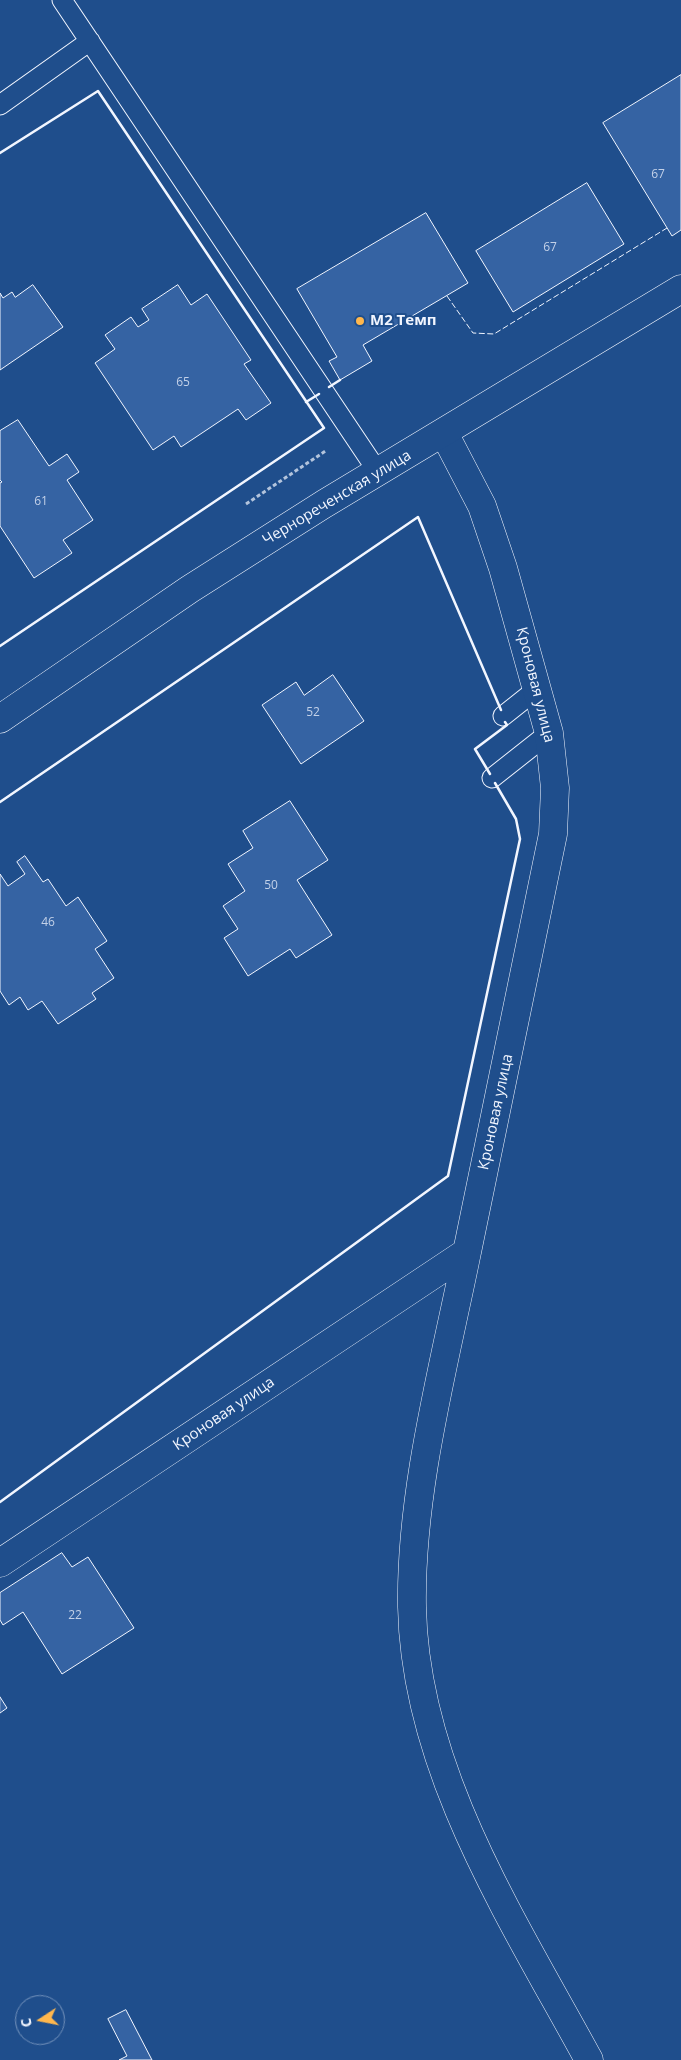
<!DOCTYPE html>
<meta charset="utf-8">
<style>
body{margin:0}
#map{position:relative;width:681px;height:2060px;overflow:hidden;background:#1f4e8c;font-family:"Open Sans",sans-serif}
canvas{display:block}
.north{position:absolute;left:15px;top:1995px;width:50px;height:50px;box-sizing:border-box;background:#1f4e8c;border:1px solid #7391ba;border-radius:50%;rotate:259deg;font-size:14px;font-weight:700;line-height:20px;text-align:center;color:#f2f6ff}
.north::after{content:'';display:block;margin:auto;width:18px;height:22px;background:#ffb74d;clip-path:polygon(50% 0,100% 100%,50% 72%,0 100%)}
</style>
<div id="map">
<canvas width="681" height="2060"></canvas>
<div class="north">С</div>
</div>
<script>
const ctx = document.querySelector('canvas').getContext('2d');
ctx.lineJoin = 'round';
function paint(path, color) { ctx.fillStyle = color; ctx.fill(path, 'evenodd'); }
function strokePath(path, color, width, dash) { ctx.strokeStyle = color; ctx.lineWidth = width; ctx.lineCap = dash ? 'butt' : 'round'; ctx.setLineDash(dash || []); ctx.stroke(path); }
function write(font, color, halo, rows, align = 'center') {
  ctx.font = font + ' "Open Sans",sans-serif'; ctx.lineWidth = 4; ctx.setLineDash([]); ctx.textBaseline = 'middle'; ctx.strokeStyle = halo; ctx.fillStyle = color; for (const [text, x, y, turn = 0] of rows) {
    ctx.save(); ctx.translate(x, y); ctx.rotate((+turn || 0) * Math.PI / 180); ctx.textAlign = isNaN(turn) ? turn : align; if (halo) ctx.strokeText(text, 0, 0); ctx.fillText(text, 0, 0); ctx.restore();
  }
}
const building = new Path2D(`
 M681 75V230L672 236 603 123Z
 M587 183 624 244 513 312 476 251Z
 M426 213 468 283 363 345 372 361 340 380 329 361 337 357 297 289Z
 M33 285 63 327 0 370V293L3 298 12 292 15 297Z
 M178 285 191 305 207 294 251 360 244 364 271 403 246 420 238 409 181 447 174 436 153 450 95 363 115 349 105 335 131 317 138 327 149 320 142 309Z
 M18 420 49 466 67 454 79 472 67 480 93 520 63 540 72 553 34 578 0 526V483L2 482 0 480V431Z
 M333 675 364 721 301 764 262 705 296 682 304 695Z
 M290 801 328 860 297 880 332 935 296 958 290 949 248 976 224 938 238 929 223 906 245 891 228 864 253 848 243 831Z
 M25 856 43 882 48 879 66 906 78 897 107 941 95 949 114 978 92 993 96 999 58 1024 42 1001 28 1010 20 997 9 1005 0 991V874L8 886 25 874 17 862Z
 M62 1553 72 1567 88 1557 134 1628 62 1674 23 1612 3 1625 0 1620V1593Z
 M0 1697 7 1708 0 1713Z
 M126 2010 152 2060H119L127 2056 108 2019Z`);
paint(building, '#3563a3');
strokePath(building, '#f2f6ff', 1);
const lane = new Path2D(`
 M62 0 378 472
 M0 105 90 41
 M503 716 537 689
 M492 778 549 733`);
const street = new Path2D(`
 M467 1252C444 1366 410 1491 412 1607 415 1771 513 1920 589 2060
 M0 1563 467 1252 553 834 555 788 549 733 503 568 482 506 444 433`);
const secondary = new Path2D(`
 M0 719 190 589 324 504 681 289`);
strokePath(lane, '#f2f6ff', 21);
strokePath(street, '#f2f6ff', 29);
strokePath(secondary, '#f2f6ff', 29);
strokePath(new Path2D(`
 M246 504 327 450`), '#b3c4dc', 3, [4, 2.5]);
strokePath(lane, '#1f4e8c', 19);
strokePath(street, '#1f4e8c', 28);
strokePath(secondary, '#1f4e8c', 28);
strokePath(new Path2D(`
 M447 296 473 333 494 334 667 228`), '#f2f6ff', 1, [6, 2.5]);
strokePath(new Path2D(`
 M0 153 98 91 324 428 0 646
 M329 387 340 380
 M306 402 319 394
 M490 774 475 749 507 725 505 722
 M0 802 418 517 501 710
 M0 1502 448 1176 520 839 516 819 495 783`), '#f2f6ff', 2.5);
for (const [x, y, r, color] of [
 [360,321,5,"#ffb74d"]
]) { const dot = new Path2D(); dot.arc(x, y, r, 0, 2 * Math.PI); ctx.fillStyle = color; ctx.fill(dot); strokePath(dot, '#1f4e8c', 2); }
write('12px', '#c3d1e8', null, [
 ["67",658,175],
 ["67",550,248],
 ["65",183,383],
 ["61",41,502],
 ["52",313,713],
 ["50",271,886],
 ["46",48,923],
 ["22",75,1616]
]);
write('bold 15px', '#f2f6ff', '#1f4e8c', [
 ["М2 Темп",370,321]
], 'left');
write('15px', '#f2f6ff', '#1f4e8c', [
 ["Чернореченская улица",337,498,-31],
 ["Кроновая улица",535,685,76],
 ["Кроновая улица",496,1112,-78],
 ["Кроновая улица",224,1414,-34]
]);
</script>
